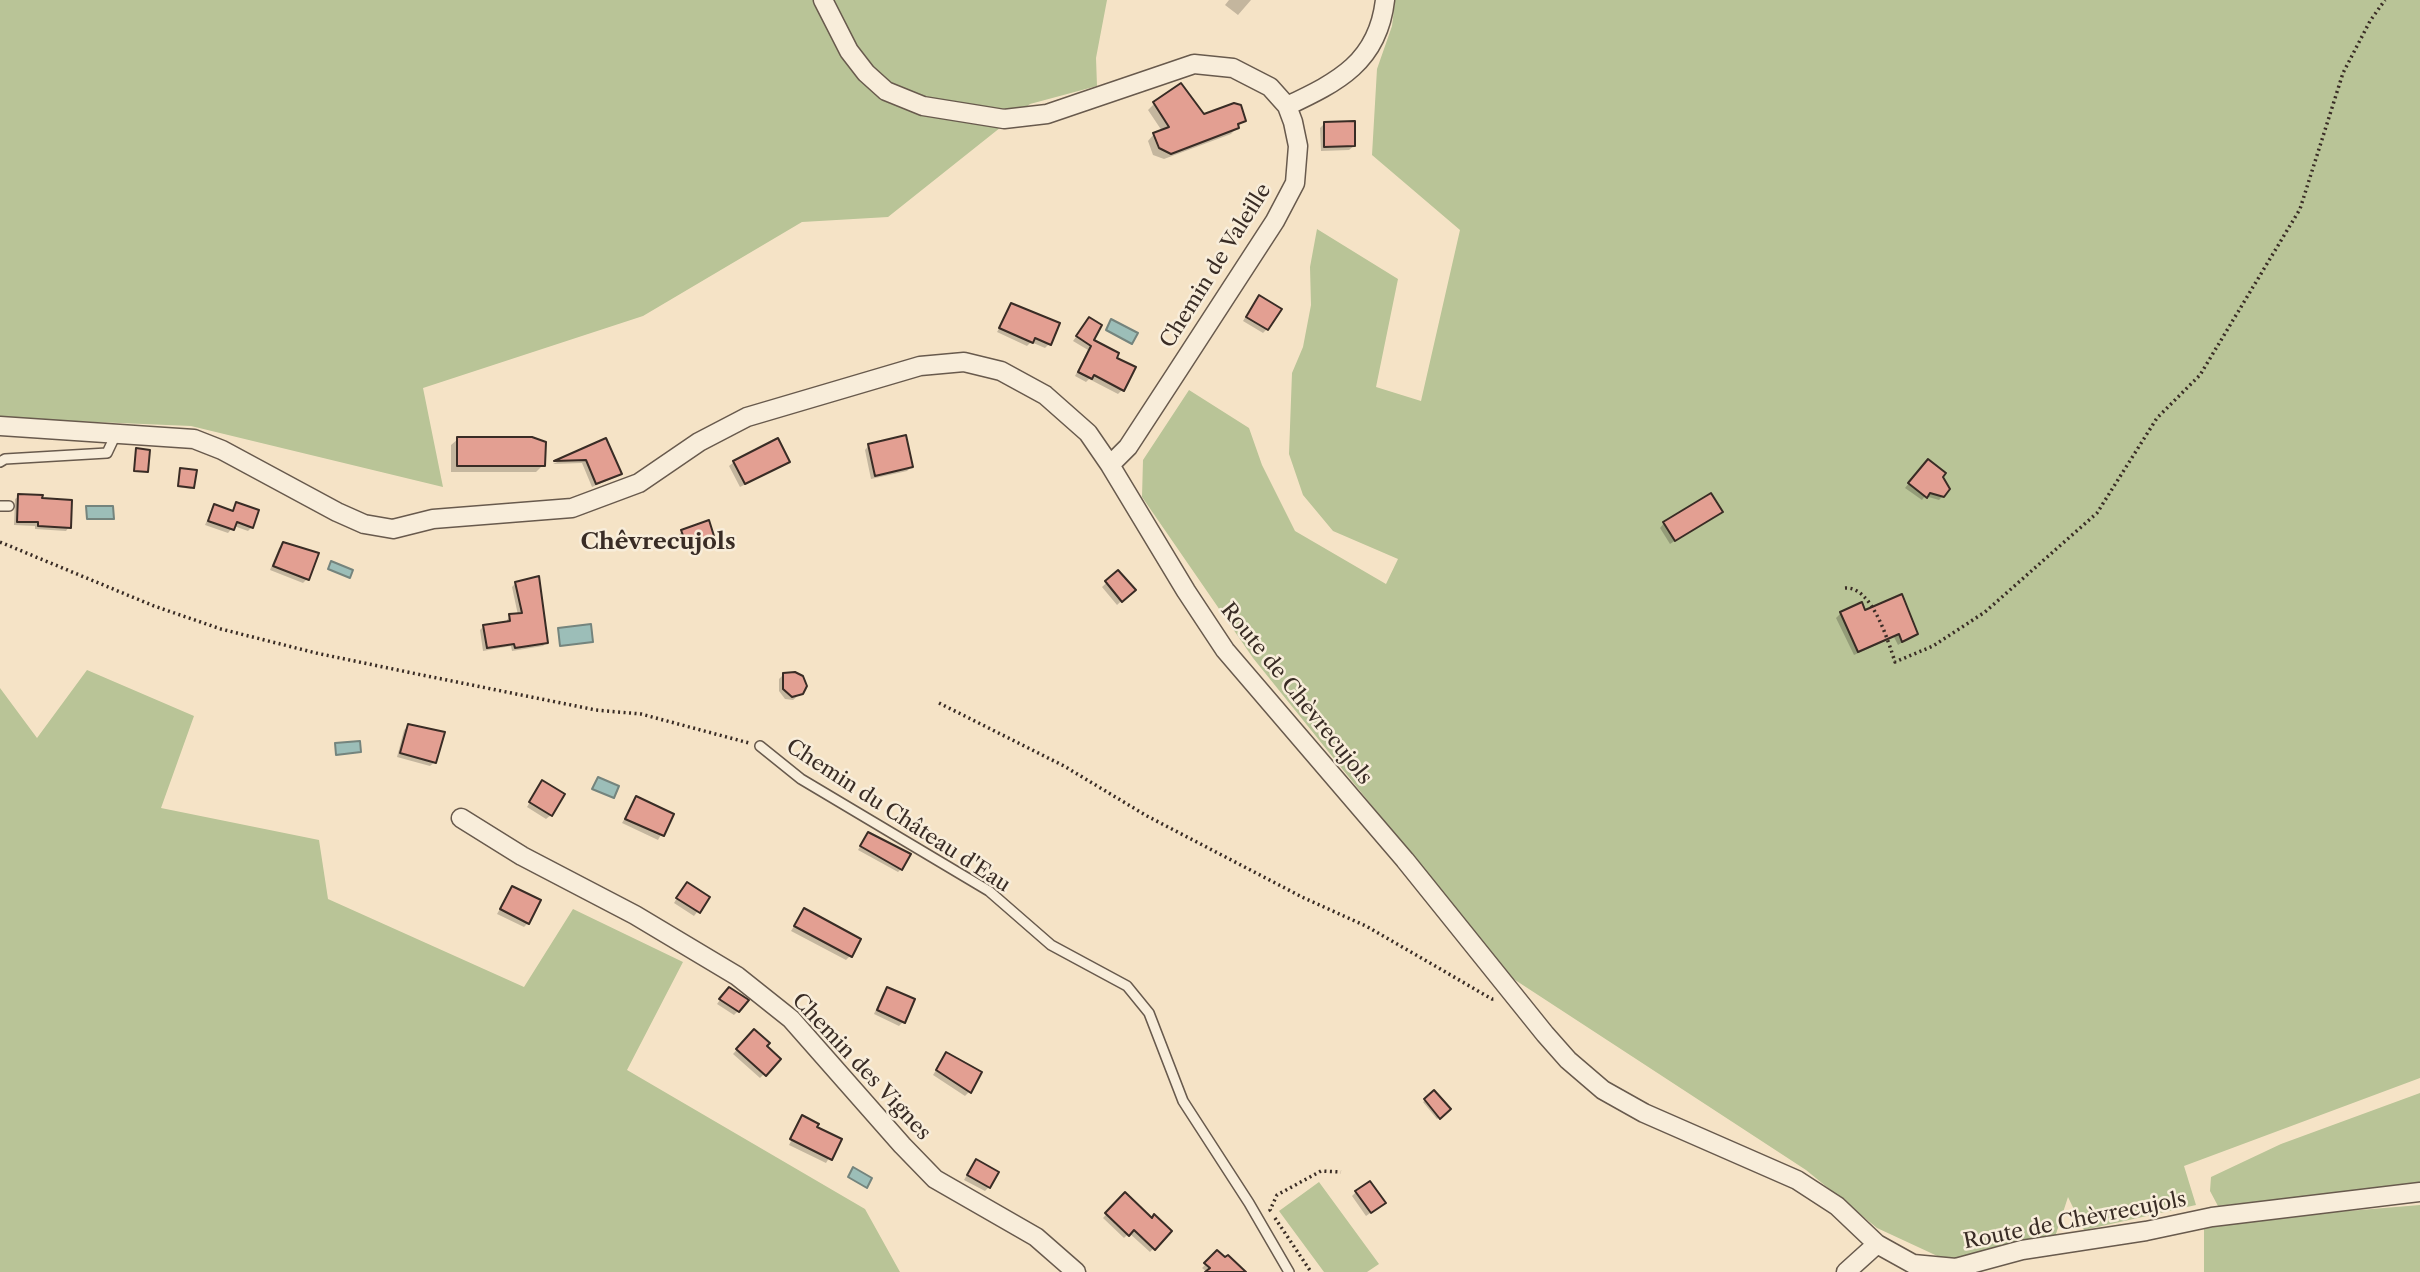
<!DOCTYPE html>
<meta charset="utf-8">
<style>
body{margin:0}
canvas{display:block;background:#f5e3c6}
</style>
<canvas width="2420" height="1272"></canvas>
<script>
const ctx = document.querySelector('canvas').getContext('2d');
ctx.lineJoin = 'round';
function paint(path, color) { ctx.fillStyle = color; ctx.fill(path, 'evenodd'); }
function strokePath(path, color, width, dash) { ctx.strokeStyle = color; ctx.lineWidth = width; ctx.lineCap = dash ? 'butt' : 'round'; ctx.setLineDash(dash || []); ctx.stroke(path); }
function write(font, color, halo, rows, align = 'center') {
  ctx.font = font + ' "Libre Caslon Text",serif'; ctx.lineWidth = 5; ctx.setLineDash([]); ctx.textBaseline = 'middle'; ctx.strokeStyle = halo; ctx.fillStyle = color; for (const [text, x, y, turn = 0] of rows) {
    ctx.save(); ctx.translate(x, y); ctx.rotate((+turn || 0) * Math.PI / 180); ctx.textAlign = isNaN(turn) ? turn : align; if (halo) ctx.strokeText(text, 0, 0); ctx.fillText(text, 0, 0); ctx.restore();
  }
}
paint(new Path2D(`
 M0 0H1107L1096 58 1097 86 1030 104 888 217 802 222 643 316 423 388 443 487 191 426 0 418Z
 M1395 0H2420V1078L2184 1166 2196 1205 2084 1230 2068 1197 2055 1237 1946 1260 1877 1228 1806 1170 1509 976 1253 658 1142 497 1143 460 1189 390 1249 428 1262 465 1295 531 1386 584 1398 559 1333 531 1303 495 1289 454 1292 373 1303 347 1311 305 1310 267 1317 229 1398 279 1376 387 1421 401 1460 230 1372 155 1377 69 1392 26Z
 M87 670 194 716 161 808 319 840 328 899 524 987 573 909 683 962 627 1070 865 1209 900 1272H0V688L37 738Z
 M2420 1093V1183L2218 1206 2210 1191 2211 1177 2281 1144Z
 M1319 1182 1379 1264 1367 1272H1324L1279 1211Z
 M2420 1205V1272H2204V1228L2240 1220Z`), '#b9c497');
const water = new Path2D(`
 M1111 319 1138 333 1132 344 1106 330Z
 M86 506H113L114 519H87Z
 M331 561 353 570 350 578 328 569Z
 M591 624 593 642 560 646 558 628Z
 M360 741 361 752 336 755 335 743Z
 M598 777 619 786 614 798 592 789Z
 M853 1167 872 1178 867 1188 848 1177Z`);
paint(water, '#9cbeb8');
strokePath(water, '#74847d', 2);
paint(new Path2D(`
 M1229 0H1251L1238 15 1225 5Z
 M1154 104 1203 116 1244 120 1231 134 1164 159 1153 155 1148 141 1154 134 1162 131 1148 110Z
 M1324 124 1354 146 1349 150 1321 151 1320 128Z
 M1255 301 1267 329 1263 333 1243 321Z
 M1012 305 1049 344 1045 348 1031 342 1027 346 997 332Z
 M1089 319 1092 341 1114 358 1122 390 1118 394 1089 379 1086 382 1075 376 1088 350 1073 341Z
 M458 439 543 465 536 472H451V445Z
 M605 440 620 473 616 477 592 487 582 463 553 464Z
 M778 441 788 461 783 466 740 487 729 466 734 462Z
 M869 445 911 467 907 471 871 479 865 450Z
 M1924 465 1941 476 1943 496 1939 500 1925 496 1922 500 1905 488Z
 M181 469 192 488 191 489 177 487Z
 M19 496 69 527 66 531 35 529V526L14 525 15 499Z
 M237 504 252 527 248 531 234 526 228 533 205 525 211 511 215 506 231 512Z
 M1720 512 1670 544 1660 528 1664 523Z
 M682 531 712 536 708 540 682 549 678 536Z
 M284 544 307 579 303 583 270 570 279 548Z
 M1118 572 1133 590 1117 605 1102 587Z
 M516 583 546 643 543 646 512 651 511 646 483 651 480 630 484 626 507 623V620L510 616 518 615 512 587Z
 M1864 612 1916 634 1898 645 1894 637 1854 655 1836 618 1841 613Z
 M783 675 799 695 793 700 785 699 779 691V679Z
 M409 726 435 762 430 766 397 757 404 730Z
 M539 787 551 815 546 819 527 807Z
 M636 799 672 815 658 840 622 823Z
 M865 838 901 869 898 872 858 850Z
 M512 888 528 923 524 927 497 914Z
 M683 888 708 898 694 916 674 903Z
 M804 910 850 956 846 960 791 931Z
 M887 989 903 1022 899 1026 874 1014 883 993Z
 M725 993 738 1011 734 1015 717 1004Z
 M754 1031 765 1046 779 1059 760 1078 733 1054Z
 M946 1054 969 1092 965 1096 933 1075Z
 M1434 1093 1448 1109 1437 1119 1423 1102Z
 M802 1120 840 1140 826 1163 789 1145Z
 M972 1166 989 1187 985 1191 964 1180Z
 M1356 1192 1379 1207 1366 1216 1352 1196Z
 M1125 1195 1151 1220 1170 1231 1150 1252 1129 1233 1124 1238 1103 1218Z
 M1217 1253 1243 1272H1207L1202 1268Z`), '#0003');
const building = new Path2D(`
 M1181 83 1204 114 1234 103 1241 105 1246 121 1238 124 1239 128 1171 154 1159 148 1153 133 1169 127 1153 102Z
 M1355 121V146L1324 147V122Z
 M1259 295 1282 309 1268 330 1246 317Z
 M1011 303 1060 323 1051 345 1035 338 1033 343 999 328Z
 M1089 317 1102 325 1094 340 1119 353 1117 358 1136 367 1124 391 1094 375 1092 379 1078 372 1091 346 1076 336Z
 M906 435 913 467 875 476 868 444Z
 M457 437H532L546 442 545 466H457Z
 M606 438 622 474 596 484 586 460 554 461Z
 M778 438 790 462 745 484 733 461Z
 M136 448 150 450 148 472 134 471Z
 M1928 459 1946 473 1943 477 1950 489 1944 497 1930 493 1927 498 1908 483Z
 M180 468 197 470 194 488 178 486Z
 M1711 493 1723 512 1675 541 1663 522Z
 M18 494 43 495 42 498 72 500 71 528 38 526V522H17Z
 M236 502 259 510 253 528 237 522 234 530 208 521 214 504 233 511Z
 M709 520 714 536 687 546 681 530Z
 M283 542 319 553 309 580 273 566Z
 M1118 570 1136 590 1122 602 1105 581Z
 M539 576 548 643 515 648 514 644 487 648 483 625 510 621 509 614 522 613 515 582Z
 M1902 594 1918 634 1902 642 1899 634 1858 652 1840 612 1862 602 1865 610Z
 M795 672 803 676 807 686 803 694 792 697 783 689V673Z
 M408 724 445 732 436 763 400 753Z
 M542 780 565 794 552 816 529 802Z
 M636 796 674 814 664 836 625 819Z
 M868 832 911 854 902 870 860 846Z
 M687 882 710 897 700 913 676 898Z
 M512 886 541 900 529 924 500 909Z
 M804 908 861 939 852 957 794 926Z
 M729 987 749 1000 739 1012 719 999Z
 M887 987 915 999 905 1023 877 1010Z
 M754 1029 770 1043 767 1046 781 1059 766 1076 736 1049Z
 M946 1052 982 1072 971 1093 936 1070Z
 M1434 1090 1451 1109 1440 1119 1424 1099Z
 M802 1115 819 1124 817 1127 842 1139 832 1160 790 1139Z
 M976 1159 999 1172 990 1188 967 1175Z
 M1370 1181 1386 1203 1371 1213 1355 1191Z
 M1125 1192 1152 1218 1154 1214 1172 1231 1155 1250 1134 1230 1129 1236 1105 1213Z
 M1217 1250 1225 1257 1228 1255 1246 1272H1205L1210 1268 1204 1263Z`);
paint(building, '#e39f92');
strokePath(building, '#392c25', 2);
const service = new Path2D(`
 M0 462 5 459 107 453 116 434
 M0 506H9
 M760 746 801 779 989 891 1051 945 1127 986 1149 1013 1183 1101 1249 1203 1289 1272`);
const minor = new Path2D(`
 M823 0 849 51 866 73 886 91 923 106 1004 119 1047 114 1194 64 1233 68 1270 87 1287 106 1293 122 1298 146 1295 183 1275 221 1175 375 1128 447 1110 465
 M1287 106C1338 82 1378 62 1385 0
 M0 426 194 439 222 450 337 512 364 524 393 529 433 519 572 508 639 483 699 442 747 417 920 366 964 362 1001 371 1045 395 1088 433 1110 465 1186 591 1225 650 1405 860 1545 1034 1568 1060 1603 1090 1644 1113 1797 1180 1837 1206 1877 1244 1913 1264 1956 1268 2022 1250 2146 1231 2212 1217 2420 1192
 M461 818 522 856 635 915 737 976 791 1019 902 1145 935 1179 1036 1237 1076 1272
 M1846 1272 1877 1244`);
strokePath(service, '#685a4d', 12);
strokePath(minor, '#685a4d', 21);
strokePath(new Path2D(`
 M0 542 154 606 221 629 316 653 417 674 596 710 641 714 749 743
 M1845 588C1872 586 1888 641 1895 662L1933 646 1985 612 2097 513 2157 418 2200 375 2300 209 2343 73 2370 21 2385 0
 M939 703 1064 766 1147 816 1304 898 1366 926 1492 999H1495
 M1271 1211 1270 1210 1277 1195 1321 1171 1341 1172
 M1275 1218 1311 1272`), '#392c25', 3.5, [2, 3.5]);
strokePath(service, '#f8edda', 9);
strokePath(minor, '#f8edda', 18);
write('21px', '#392c25', '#f8edda', [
 ["Chemin de Valeille",1216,266,-58],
 ["Route de Chèvrecujols",1296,694,51],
 ["Chemin du Château d'Eau",898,816,33],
 ["Chemin des Vignes",861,1067,47],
 ["Route de Chèvrecujols",2075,1221,-11]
]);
write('bold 23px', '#392c25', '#f8edda', [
 ["Chêvrecujols",658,542]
]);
</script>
